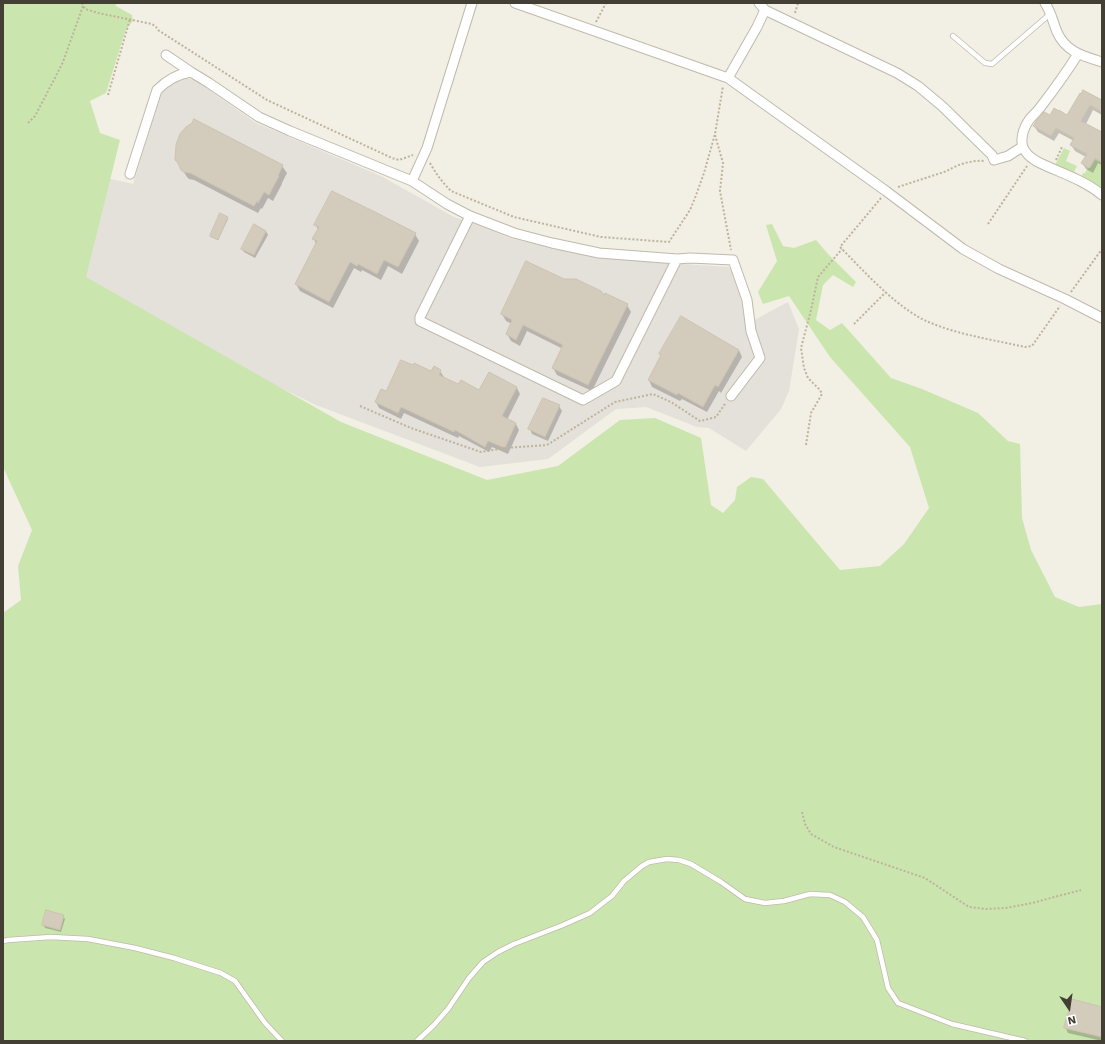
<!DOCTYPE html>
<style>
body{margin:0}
#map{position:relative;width:1105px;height:1044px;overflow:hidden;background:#f2efe5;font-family:"Work Sans",sans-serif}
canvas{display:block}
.frame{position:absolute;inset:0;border:4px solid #443f35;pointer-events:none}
.north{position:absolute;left:1049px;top:988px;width:40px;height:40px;-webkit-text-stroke:3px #fff;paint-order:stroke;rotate:167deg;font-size:11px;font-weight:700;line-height:16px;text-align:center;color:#443f35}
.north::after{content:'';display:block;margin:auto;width:14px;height:18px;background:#443f35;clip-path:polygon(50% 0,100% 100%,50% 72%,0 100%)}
</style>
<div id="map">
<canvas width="1105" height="1044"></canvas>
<div class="frame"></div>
<div class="north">N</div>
</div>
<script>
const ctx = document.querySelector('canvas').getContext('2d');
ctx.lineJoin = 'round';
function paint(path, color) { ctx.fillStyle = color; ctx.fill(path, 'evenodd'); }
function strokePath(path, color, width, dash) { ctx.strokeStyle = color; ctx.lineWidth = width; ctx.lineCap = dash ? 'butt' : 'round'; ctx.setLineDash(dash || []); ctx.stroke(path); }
paint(new Path2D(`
 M185 78 195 80 256 123 381 176 454 217 481 226 509 238 592 257 652 262 728 267 731 269 741 300 745 325 788 302 799 329 789 391 781 409 746 451 709 428 697 427 646 407 616 409 548 459 480 467 316 405 74 287 102 177 133 184 158 104 163 91 170 84Z`), '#e4e0da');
paint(new Path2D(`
 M3 3H116V6L132 15 133 21 126 29 106 93 90 101 100 133 120 140 86 277 341 422 487 480 558 466 620 420 655 418 701 438 711 505 723 513 735 500 737 487 751 477 763 479 840 570 880 566 904 544 929 508 910 447 830 357 789 296 763 304 758 292 777 261 766 225 772 224 783 246 794 248 816 240 829 255 856 282 853 287 833 275 823 285 816 320 830 330 842 323 891 378 922 389 978 413 1008 441 1020 444 1022 518 1031 550 1055 597 1079 607 1102 604V1041H3V613L21 600 18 566 32 530 3 467Z
 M1064 148 1070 151 1066 161 1077 166 1073 174 1055 165Z
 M1095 160 1102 163V191L1081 178 1083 173H1085L1088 168H1090Z`), '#cbe5af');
paint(new Path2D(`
 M1081 94 1102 102V115L1093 110 1086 124 1102 133V165L1098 163 1093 173 1086 169 1082 163 1086 157 1075 151 1071 145 1074 141 1059 133 1054 141 1038 132 1034 126 1051 117 1068 116Z
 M176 160 282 166 287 173 282 183V184L273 201 268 198 262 209 261 208 258 213 194 180 189 179 187 177Z
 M228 218V219L218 240 211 237V236Z
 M316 225 415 234 419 241 402 274 388 266 381 280 362 270 361 272 354 268 333 308 300 291 296 284 316 244 314 239 318 230Z
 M266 231 268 235 255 258 244 252 242 249Z
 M563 280 627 305 631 312 592 391 557 375 553 368 563 349 527 331 520 346 511 341 507 334 512 324 506 321 502 314Z
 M739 350 742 357 721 393 719 391 707 412 682 399 680 401 652 387 649 380Z
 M440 371 444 377 443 378 458 386 480 392 490 373 517 388 520 394 507 420 516 424 519 430 508 454 492 447 489 452 459 436 458 438 404 413 401 419 379 408 376 402 387 392 431 373Z
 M559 406 562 411 548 441 532 434 530 429Z
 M63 916 65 919 61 932 45 928 43 924Z
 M1102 1008V1041L1068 1033 1065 1027Z`), '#0003');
const building = new Path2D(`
 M1083 90 1102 100V112L1090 105 1081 121 1102 132V162L1095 158 1089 168 1081 163 1087 154 1070 145 1074 138 1056 128 1051 136 1033 126 1037 120 1044 112 1050 115 1054 108 1059 111V110L1067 115 1080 93 1081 94Z
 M194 119 283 165 278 176H279L269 195 264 192 258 203 257 201 254 206 190 173 184 172 181 170 178 163 175 160 176 145 180 134 186 127 192 123Z
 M332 191 375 212 416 233 398 267 384 260 377 274 358 264 357 266 350 262 329 302 295 284 317 241 312 239 319 227 314 225Z
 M220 213 228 217 218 240 210 236Z
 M254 224 266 231 254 255 241 249Z
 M526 261 564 279H576L601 291 604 295 605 293 628 304 588 385 552 368 563 345 523 325 516 340 506 334 512 320 501 314Z
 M681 316 739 350 718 387 715 385 703 407 678 393 677 395 648 380 661 355 659 354Z
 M401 360 413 365 414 363 431 371 434 366 441 370 439 375 458 384 461 380 479 390 489 372 517 387 502 416 516 423 505 448 488 441 485 447 455 430 454 432 401 407 398 413 375 402 381 389 386 391Z
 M543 398 560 405 545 437 528 429Z
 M46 910 64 915 60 930 42 925Z
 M1072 999 1102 1007V1037L1064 1028Z`);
paint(building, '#d3cbbb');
strokePath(building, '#cec3af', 1);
const service = new Path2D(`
 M953 36 985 63 992 64 1050 14
 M3 941 8 940 51 937 88 939 135 948 174 958 221 973 235 981 265 1023 282 1041
 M417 1041 433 1026 448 1009 469 978 483 962 498 952 514 944 563 925 590 913 612 896 624 881 642 866 649 862 667 859 679 860 691 864 721 882 745 899 765 903 784 901 810 894 830 895 845 902 863 917 877 940 888 988 898 1003 952 1024 1025 1041`);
const minor = new Path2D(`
 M515 3 728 78 886 191 963 249 999 269 1065 299 1102 318
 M759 3 765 10 769 12 897 73 918 86 942 106 992 155 994 160 1008 156 1022 147
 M1045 3C1051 12 1053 22 1057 32 1066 52 1083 56 1102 62
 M1078 54C1066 73 1053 91 1039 109 1036 113 1032 116 1029 120 1025 126 1022 134 1022 140 1021 151 1032 159 1040 163 1061 173 1084 180 1102 195
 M166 55 191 72
 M728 78 757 27 765 10
 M130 174 157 90C167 80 177 74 191 72L209 83 259 117 290 131 412 181 447 204 470 216 514 233 552 243 599 253 677 259 690 258 733 260 747 300 751 331 760 358 731 396
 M412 181 427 148 472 3
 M470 216 420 317V321L583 400 616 381 677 259`);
strokePath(service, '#c0baab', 6);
strokePath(minor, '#c0baab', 11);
strokePath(new Path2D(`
 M82 3 85 9 98 13 152 24 156 27 158 30 267 100 392 158 399 160 413 155
 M795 13 798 3
 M596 22 606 3
 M108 95 130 19
 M28 123 35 116 58 72 63 62 83 6
 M715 135 723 163 720 191 731 250
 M1056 160 1062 147
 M430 163C436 174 443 183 451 191L514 217 601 237 669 242 690 210 695 198 704 173 715 134 723 86
 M898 187 947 171C958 164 972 160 985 161
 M881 198 840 247C865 272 898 310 931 323 960 335 994 340 1025 347L1032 346 1060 306
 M988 224 1027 166
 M1071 292 1102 249
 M854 324 886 292
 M360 406 411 428 481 452 505 448 547 445 615 402 653 394 671 402 700 421 716 417 725 404
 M806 445 811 413 822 394 820 390 808 378 804 368 801 348 811 310 818 277 842 249
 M802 812 805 824 811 834 834 847 925 878 969 907 986 909 1006 908 1032 903 1081 890`), '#beb39a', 2, [2, 2]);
strokePath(service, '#fff', 4.5);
strokePath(minor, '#fff', 9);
</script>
